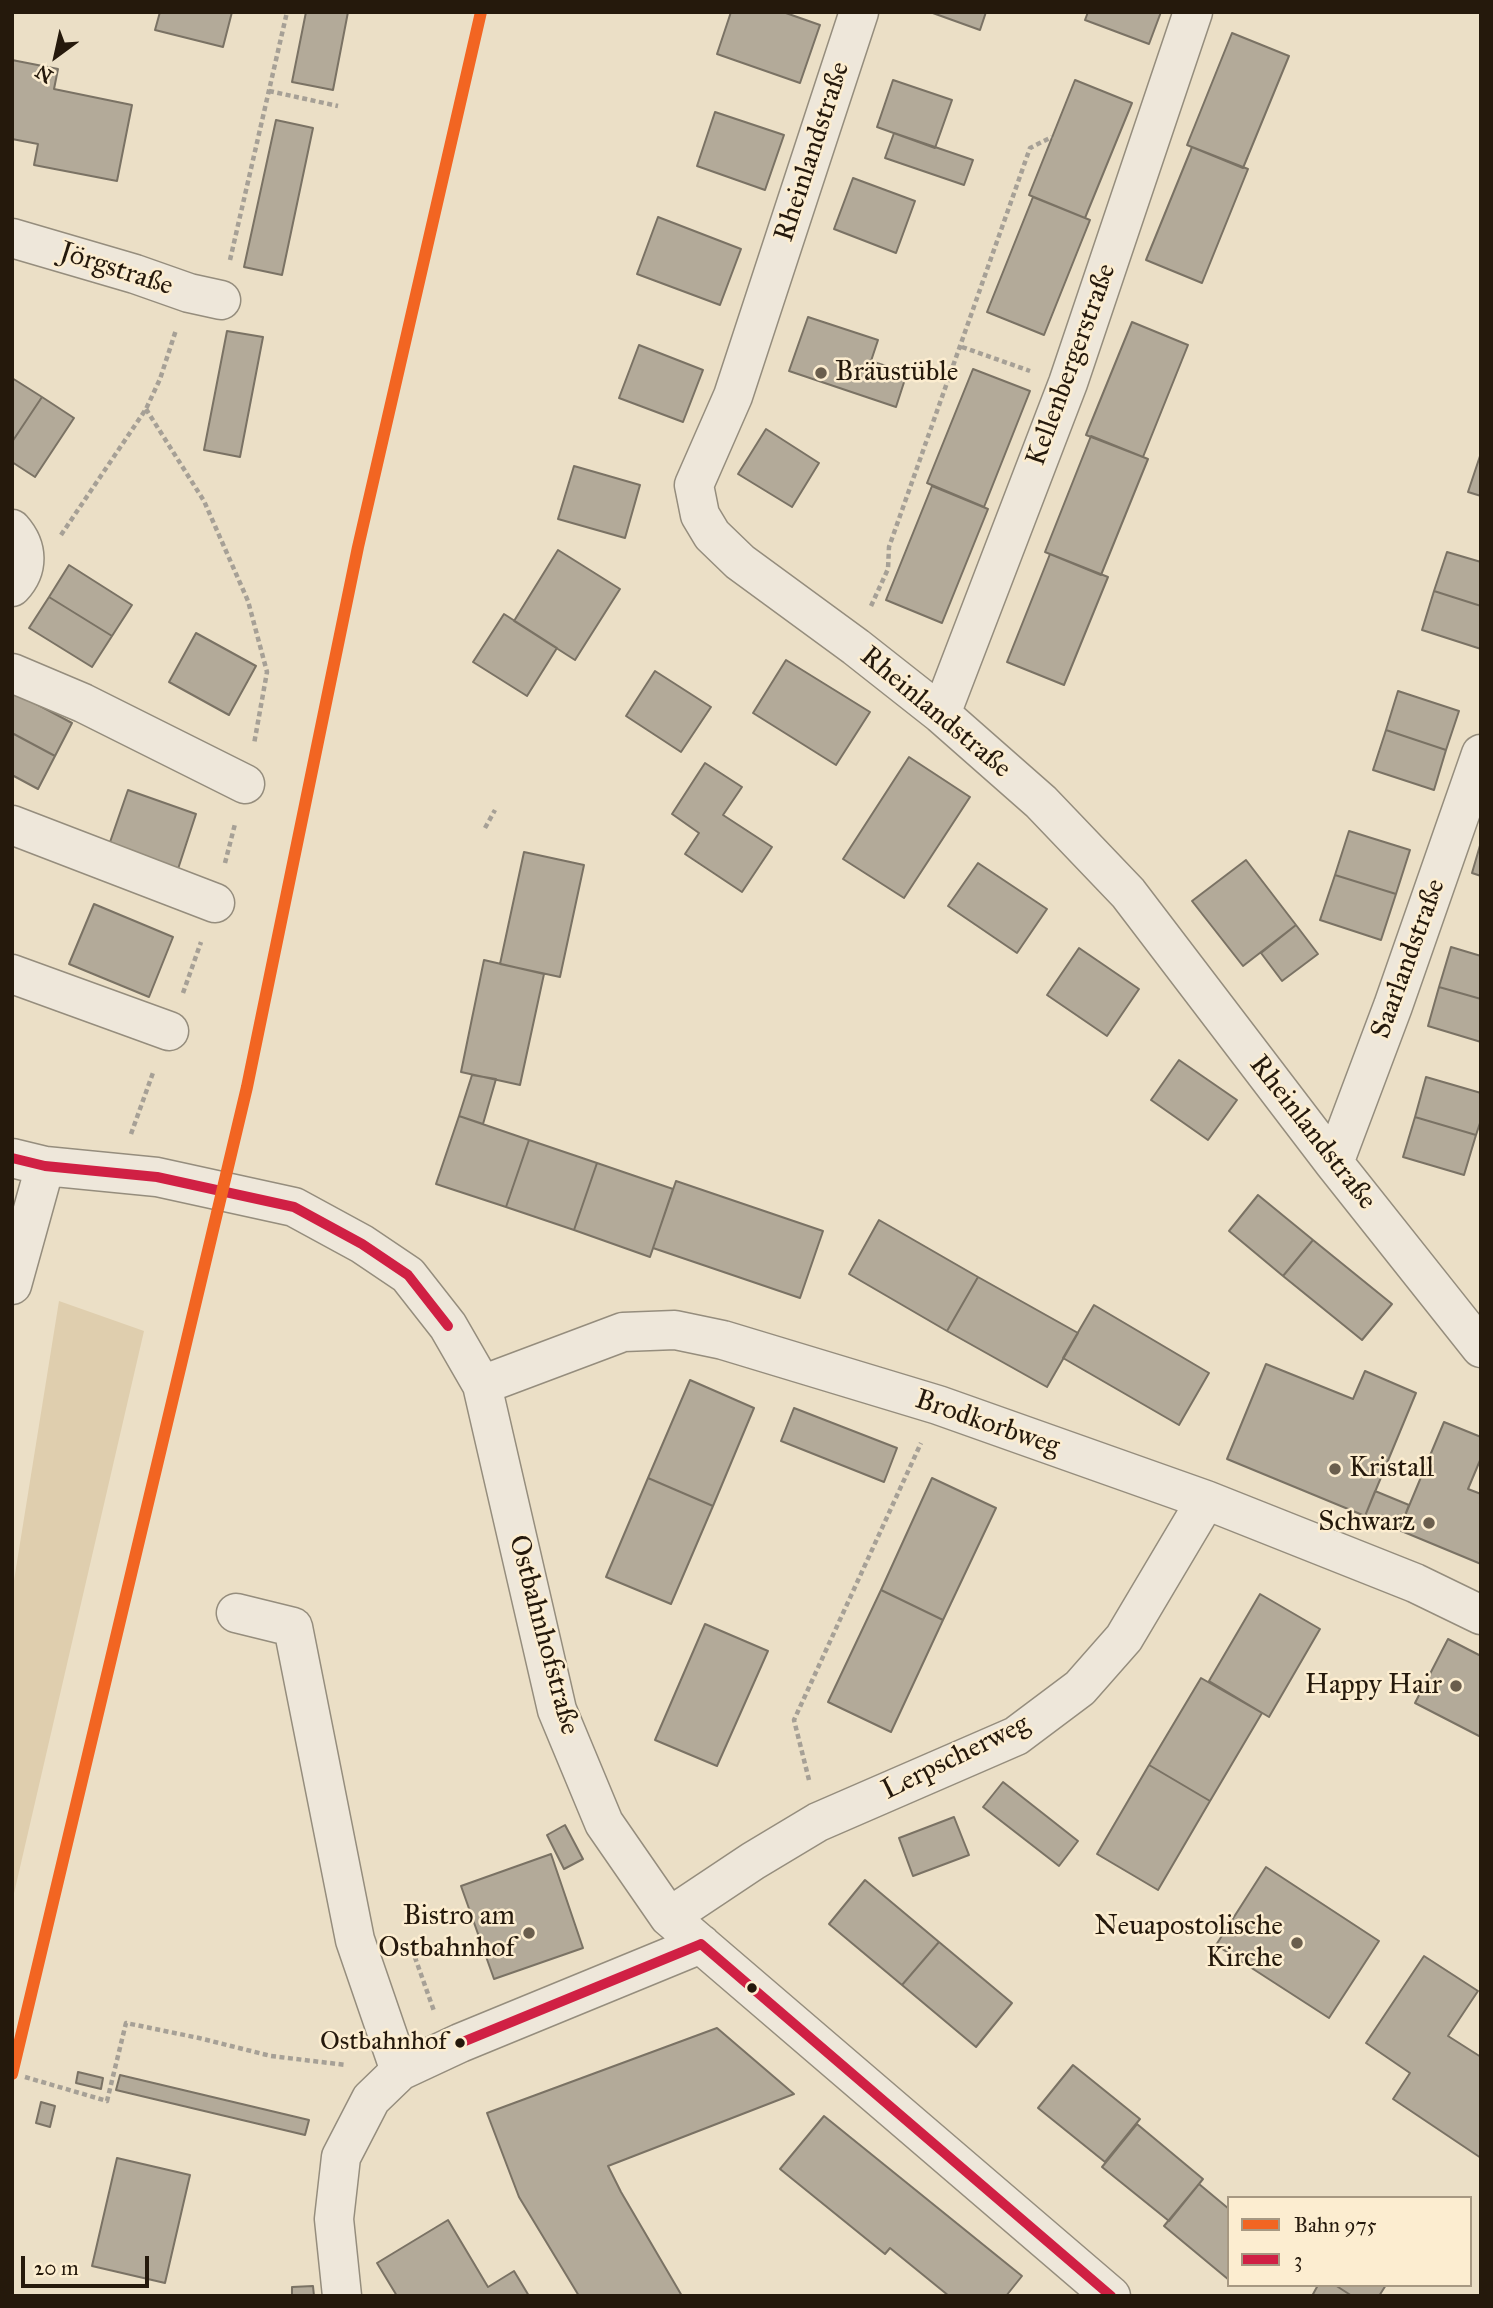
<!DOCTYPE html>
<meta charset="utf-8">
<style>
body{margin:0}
#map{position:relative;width:1493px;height:2308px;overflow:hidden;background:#ebdfc6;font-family:"IM FELL Great Primer",serif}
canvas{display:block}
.frame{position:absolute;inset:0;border:14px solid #25190c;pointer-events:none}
.legend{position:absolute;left:1227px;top:2196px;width:245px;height:91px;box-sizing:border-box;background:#fcedd0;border:2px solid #a69882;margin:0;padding:9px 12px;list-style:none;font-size:21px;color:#25190c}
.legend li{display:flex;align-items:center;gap:14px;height:35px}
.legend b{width:35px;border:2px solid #a69882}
.north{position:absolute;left:21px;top:21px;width:70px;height:70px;-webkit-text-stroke:5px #fcedd0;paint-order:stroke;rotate:213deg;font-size:19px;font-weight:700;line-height:28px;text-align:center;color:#25190c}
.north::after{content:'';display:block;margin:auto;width:24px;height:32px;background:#25190c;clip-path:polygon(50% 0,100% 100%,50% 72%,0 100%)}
.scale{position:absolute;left:21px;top:2256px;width:128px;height:32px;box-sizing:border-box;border:4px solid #25190c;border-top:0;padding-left:9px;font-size:21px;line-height:24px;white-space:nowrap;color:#25190c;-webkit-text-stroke:5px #fcedd0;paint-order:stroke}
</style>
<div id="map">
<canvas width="1493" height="2308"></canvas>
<div class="frame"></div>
<ul class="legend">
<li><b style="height:9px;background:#f26522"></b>Bahn 975</li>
<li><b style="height:9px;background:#d02044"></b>3</li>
</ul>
<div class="north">N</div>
<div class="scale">20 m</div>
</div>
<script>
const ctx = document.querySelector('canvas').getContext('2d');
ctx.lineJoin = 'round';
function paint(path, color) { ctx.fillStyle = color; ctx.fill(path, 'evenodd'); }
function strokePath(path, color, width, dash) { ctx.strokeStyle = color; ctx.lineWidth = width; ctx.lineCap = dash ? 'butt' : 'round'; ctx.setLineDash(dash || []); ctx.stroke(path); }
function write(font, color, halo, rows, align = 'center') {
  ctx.font = font + ' "IM FELL Great Primer",serif'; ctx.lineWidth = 5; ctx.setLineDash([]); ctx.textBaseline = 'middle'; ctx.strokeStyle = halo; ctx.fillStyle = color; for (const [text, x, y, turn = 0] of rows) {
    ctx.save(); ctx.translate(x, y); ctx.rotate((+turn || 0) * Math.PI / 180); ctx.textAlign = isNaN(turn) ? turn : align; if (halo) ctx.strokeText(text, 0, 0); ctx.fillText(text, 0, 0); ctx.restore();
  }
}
paint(new Path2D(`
 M59 1301 144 1331 12 1902V1593Z`), '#dfceae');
const building = new Path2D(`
 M160 12H232L223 47 155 30Z
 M306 12H348L333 90 292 82Z
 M731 12H783L820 25 800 83 717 54Z
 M930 12H986L980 30Z
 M1088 12H1161L1149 44 1085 20Z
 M1232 33 1289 56 1243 168 1187 145Z
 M12 60 58 69 54 89 132 105 117 181 34 165 38 144 12 139Z
 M893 80 952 100 935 148 877 127Z
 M1075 80 1132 103 1085 218 1029 195Z
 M715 112 784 135 765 190 697 166Z
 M276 120 313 128 282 275 244 267Z
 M894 133 973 160 964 185 885 158Z
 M1192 147 1248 169 1202 283 1146 260Z
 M853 178 915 201 896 253 834 229Z
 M1033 197 1090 220 1044 335 987 312Z
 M658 217 741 249 720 305 637 274Z
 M808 317 878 340 871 361 907 373 896 407 789 371Z
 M1132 322 1188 345 1143 457 1086 435Z
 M227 331 263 337 240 457 204 450Z
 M639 345 703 370 683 422 619 398Z
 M973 369 1030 391 984 507 927 483Z
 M12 378 42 397 12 442Z
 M42 397 74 418 35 477 12 462V442Z
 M766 429 819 463 792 507 738 474Z
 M1091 436 1148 459 1101 575 1045 552Z
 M1481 453V496L1468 492Z
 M574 466 640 485 625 538 558 519Z
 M932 486 988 509 942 623 886 600Z
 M558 550 620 589 575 660 514 621Z
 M1447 552 1481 562V606L1434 591Z
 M1050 554 1108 577 1064 685 1007 662Z
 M69 565 132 605 112 636 49 597Z
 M1434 591 1481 606V649L1422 630Z
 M49 597 112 636 92 667 29 628Z
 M504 614 557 648 527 696 473 662Z
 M196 633 256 666 229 715 169 682Z
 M786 660 870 712 836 765 753 713Z
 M655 671 711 707 681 752 626 716Z
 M12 691 72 723 55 756 12 733Z
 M1398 691 1459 711 1446 750 1386 730Z
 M1386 730 1446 750 1434 790 1373 770Z
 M12 733 55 756 38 789 12 775Z
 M909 757 970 797 904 898 843 859Z
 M705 763 742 787 723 815 772 847 742 892 685 854 699 833 672 814Z
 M128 790 196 814 178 869 109 845Z
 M1349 831 1410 850 1396 894 1335 875Z
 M1481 842V876L1472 873Z
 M524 852 584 865 560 977 500 964Z
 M1246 860 1296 925 1243 966 1192 901Z
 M978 863 1047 909 1017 953 948 906Z
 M1335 875 1396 894 1381 940 1320 920Z
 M94 904 173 937 149 997 69 964Z
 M1296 925 1318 954 1282 981 1261 953Z
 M1451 947 1481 956V999L1439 987Z
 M1079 948 1139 989 1107 1036 1047 995Z
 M484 960 544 974 520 1085 461 1072Z
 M1439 987 1481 999V1042L1428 1026Z
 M1179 1060 1237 1100 1208 1140 1151 1100Z
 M472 1075 496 1079 483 1124 459 1116Z
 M1426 1077 1481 1093V1120L1476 1135 1415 1117Z
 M459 1116 529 1140 506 1207 436 1184Z
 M1415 1117 1476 1135 1464 1175 1403 1157Z
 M529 1140 597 1163 574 1230 506 1207Z
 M597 1163 673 1189 650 1257 574 1230Z
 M676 1181 823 1231 800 1298 653 1248Z
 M1258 1195 1313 1240 1283 1276 1229 1231Z
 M879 1220 978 1277 947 1331 849 1274Z
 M1313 1240 1392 1304 1362 1340 1283 1276Z
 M978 1277 1078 1333 1047 1387 947 1331Z
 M1094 1305 1209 1373 1179 1425 1063 1358Z
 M1266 1364 1353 1399 1365 1371 1416 1393 1365 1516 1227 1459Z
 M690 1380 754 1408 713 1506 648 1478Z
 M794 1408 897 1448 884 1482 781 1441Z
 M1444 1422 1481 1437V1458L1468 1489 1481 1494V1564L1399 1530Z
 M648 1478 713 1506 671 1604 606 1577Z
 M932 1478 996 1508 943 1620 881 1590Z
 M1375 1491 1409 1505 1399 1530 1365 1516Z
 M881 1590 943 1620 891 1732 828 1702Z
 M1260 1594 1320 1629 1269 1717 1209 1681Z
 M705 1624 768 1651 717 1766 655 1740Z
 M1448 1639 1481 1656V1737L1415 1703Z
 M1201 1678 1262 1713 1210 1801 1149 1765Z
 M1149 1765 1210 1801 1158 1890 1097 1854Z
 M1003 1782 1078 1841 1059 1866 983 1807Z
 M954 1817 969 1855 913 1876 899 1838Z
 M565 1825 583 1859 564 1869 547 1835Z
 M551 1854 583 1948 494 1979 461 1886Z
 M1266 1867 1379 1941 1329 2018 1216 1945Z
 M865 1880 939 1942 902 1985 829 1924Z
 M939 1942 1012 2003 976 2047 902 1985Z
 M1424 1956 1478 1991 1448 2036 1481 2057V2158L1393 2099 1410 2073 1366 2043Z
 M717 2028 794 2094 608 2166 621 2192 682 2296H579L519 2197 487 2113Z
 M1073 2065 1140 2119 1105 2162 1038 2108Z
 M78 2072 103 2078 101 2089 76 2083Z
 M120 2075 309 2120 305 2135 116 2090Z
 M41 2102 55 2106 50 2127 36 2123Z
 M824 2116 1022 2276 1006 2296H949L890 2248 885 2254 780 2169Z
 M1137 2124 1203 2179 1169 2221 1102 2167Z
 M117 2158 190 2175 165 2283 92 2266Z
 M1199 2184 1229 2209V2280L1164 2226Z
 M448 2220 488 2287 514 2271 529 2296H397L377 2263Z
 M1318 2285H1335L1352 2296H1312Z
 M1335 2285H1386L1379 2296H1352Z
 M313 2286 314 2296H292V2287Z`);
paint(building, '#b3aa99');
strokePath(building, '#7a7264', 2);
const minor = new Path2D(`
 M859 12 733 396 694 485 700 515 712 535 740 562 856 647 941 714 1041 802 1128 893 1334 1163 1481 1348
 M12 238 135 274 189 293 221 300
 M12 529C28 547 29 569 12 587
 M12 673 83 703 245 784
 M941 714 1068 383 1193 12
 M12 825 215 903
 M12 974 169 1031
 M12 1158 45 1166 157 1177 294 1207 362 1244 408 1275 448 1326 482 1385 557 1710 604 1823 669 1917 1111 2296
 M1334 1163 1393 1006 1481 754
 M12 1285 45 1166
 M482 1385 623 1332 675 1330 723 1340 938 1405 1206 1500 1415 1583 1481 1615
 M236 1613 293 1627 355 1940 400 2071
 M669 1917 753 1861 818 1822 1016 1736 1080 1688 1124 1638 1206 1500
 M342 2296 334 2219 341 2157 371 2099 400 2071 460 2043 701 1944`);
strokePath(minor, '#958d7d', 41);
strokePath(new Path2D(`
 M269 91 338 106
 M230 260 287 12
 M962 347 1030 371
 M146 409 204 501 248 601 267 672 254 744
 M61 535 146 409 160 379 176 330
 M871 606 888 569 889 547 1030 148 1052 137
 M485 828 495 810
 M225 863 235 824
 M183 993 201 942
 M131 1134 154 1070
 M809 1780 794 1720 921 1443
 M412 1949 434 2011
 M25 2077 107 2101 126 2023 199 2038 271 2056 346 2065`), '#a6a096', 4.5, [5, 3.5]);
strokePath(minor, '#eee7da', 38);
strokePath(new Path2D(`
 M12 1158 45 1166 157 1177 294 1207 362 1244 408 1275 448 1326
 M701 1944 1111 2296
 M460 2043 701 1944`), '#d02044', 10);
strokePath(new Path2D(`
 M12 2074 247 1087 358 547 481 12`), '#f26522', 12);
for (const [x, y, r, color] of [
 [821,373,7,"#6a5e4d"],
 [1335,1469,7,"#6a5e4d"],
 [1429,1523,7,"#6a5e4d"],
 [1456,1686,7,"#6a5e4d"],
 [529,1933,7,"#6a5e4d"],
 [1297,1943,7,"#6a5e4d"],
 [752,1988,6,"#25190c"],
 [460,2043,6,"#25190c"]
]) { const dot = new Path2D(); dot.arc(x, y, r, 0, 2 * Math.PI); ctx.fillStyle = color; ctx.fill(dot); strokePath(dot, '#fcedd0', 2.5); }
write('26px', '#25190c', '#fcedd0', [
 ["Ostbahnhof",447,2043]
], 'right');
write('28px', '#25190c', '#fcedd0', [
 ["Rheinlandstraße",813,152,-72],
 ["Jörgstraße",116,270,18],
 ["Kellenbergerstraße",1072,365,-70],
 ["Rheinlandstraße",935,713,40],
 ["Saarlandstraße",1409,959,-70],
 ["Rheinlandstraße",1312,1133,52],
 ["Brodkorbweg",987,1424,19],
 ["Ostbahnhofstraße",543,1635,75],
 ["Lerpscherweg",956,1758,-26]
]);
write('28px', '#25190c', '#fcedd0', [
 ["Bräustüble",835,373,"left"],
 ["Kristall",1349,1469,"left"],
 ["Schwarz",1415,1523],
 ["Happy Hair",1442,1686],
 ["Bistro am",515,1917],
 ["Ostbahnhof",515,1949],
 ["Neuapostolische",1283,1927],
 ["Kirche",1283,1959]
], 'right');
</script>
